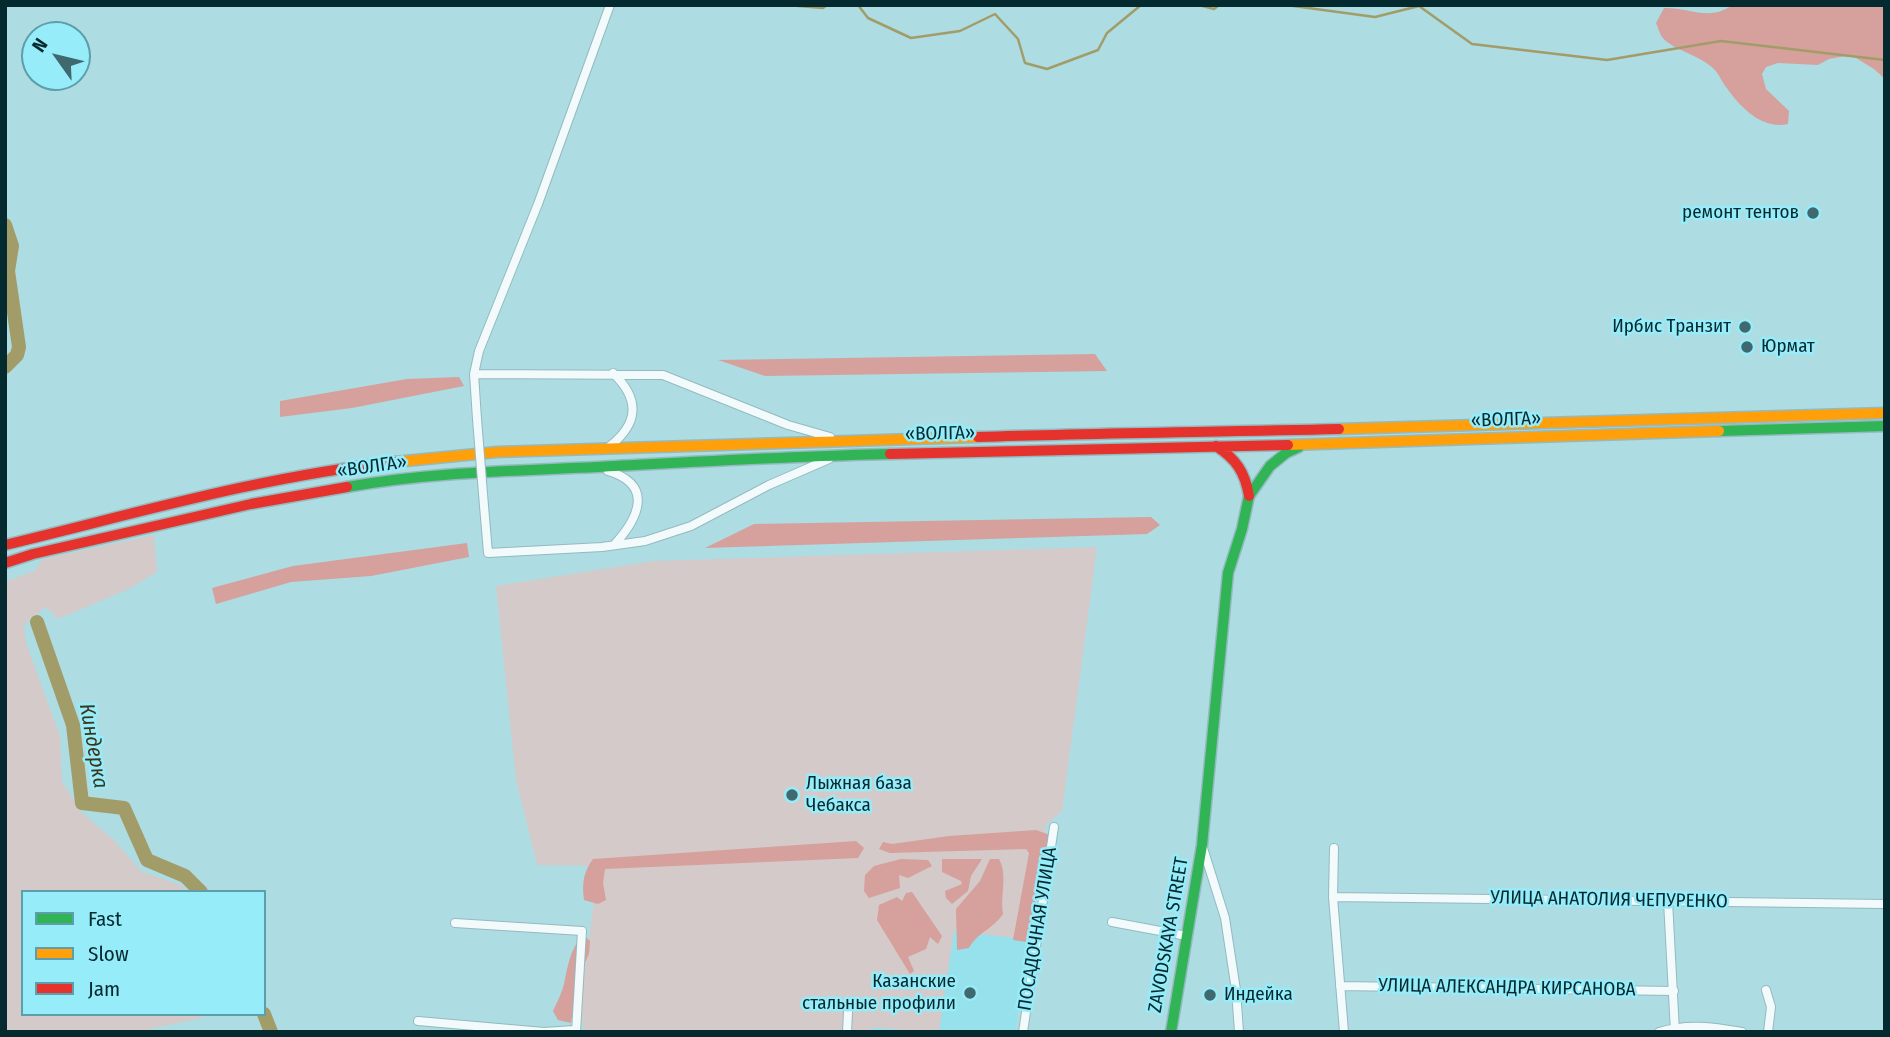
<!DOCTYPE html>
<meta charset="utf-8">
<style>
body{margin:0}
#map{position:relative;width:1890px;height:1037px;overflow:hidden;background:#addce3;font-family:"Fira Sans Condensed",sans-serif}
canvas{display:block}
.frame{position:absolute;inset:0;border:7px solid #042a30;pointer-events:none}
.legend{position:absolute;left:21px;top:890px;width:245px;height:126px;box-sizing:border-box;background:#97ecf9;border:2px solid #5c9ea9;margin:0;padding:9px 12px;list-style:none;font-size:21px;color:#042a30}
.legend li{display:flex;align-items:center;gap:14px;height:35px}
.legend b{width:35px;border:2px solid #5c9ea9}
.north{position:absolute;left:21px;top:21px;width:70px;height:70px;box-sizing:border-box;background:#97ecf9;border:2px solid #5c9ea9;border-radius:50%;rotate:304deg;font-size:19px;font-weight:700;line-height:28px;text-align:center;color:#042a30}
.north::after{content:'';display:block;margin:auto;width:24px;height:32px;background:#3f686f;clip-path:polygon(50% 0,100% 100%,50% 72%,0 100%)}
</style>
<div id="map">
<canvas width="1890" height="1037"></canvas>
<div class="frame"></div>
<ul class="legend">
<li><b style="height:9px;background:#30b455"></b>Fast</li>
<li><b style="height:9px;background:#ff9f0a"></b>Slow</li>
<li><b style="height:9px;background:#e5322d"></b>Jam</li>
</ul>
<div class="north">N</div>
</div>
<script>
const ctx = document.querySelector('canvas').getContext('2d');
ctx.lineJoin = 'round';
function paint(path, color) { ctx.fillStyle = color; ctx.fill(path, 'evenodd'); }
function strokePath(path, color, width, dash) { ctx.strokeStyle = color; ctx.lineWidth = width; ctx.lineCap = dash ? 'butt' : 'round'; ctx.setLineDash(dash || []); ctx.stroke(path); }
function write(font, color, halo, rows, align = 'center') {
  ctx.font = font + ' "Fira Sans Condensed",sans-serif'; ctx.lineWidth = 5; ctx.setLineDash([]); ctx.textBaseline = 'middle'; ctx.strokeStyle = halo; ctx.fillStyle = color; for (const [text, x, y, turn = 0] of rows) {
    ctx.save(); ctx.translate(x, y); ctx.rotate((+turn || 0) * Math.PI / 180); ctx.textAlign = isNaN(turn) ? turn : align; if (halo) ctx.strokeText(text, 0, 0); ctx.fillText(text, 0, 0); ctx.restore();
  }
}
paint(new Path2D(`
 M909 881 974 923 1030 932 1015 1032H854Z`), '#96e1ec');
paint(new Path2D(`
 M154 535 157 572 131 588 58 619 46 607 24 624 26 643 60 736 62 781 82 813 113 839 142 872 181 885 188 892H23V1014H203L202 1018 150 1029 149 1032H5V582L34 571 43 559Z
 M1097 547 1062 811 1046 825 1032 940 954 931 939 1032 872 1028 871 1032H584L580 1001 599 866 537 865 516 780 496 586 653 561Z`), '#d4cac9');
paint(new Path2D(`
 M1732 5H1885V79L1874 69 1851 55 1829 59 1818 65 1778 63 1766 67 1762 74 1766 89 1789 111 1788 124C1762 130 1740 107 1726 87 1722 82 1719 74 1714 69 1700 55 1673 50 1663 38 1660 35 1658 27 1656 23L1664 8C1688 7 1710 22 1732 5Z
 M1095 354 1107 371 765 376 718 360Z
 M459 377 464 386 352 408 280 417V401L407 379Z
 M1151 517 1160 525 1147 534 705 548 754 524Z
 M467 543 469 557 371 576 291 582 216 604 212 588 293 566Z
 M1036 830 1050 835 1026 942 1013 940 1029 853 1026 849 890 853 879 849 883 842 892 844 949 836Z
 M856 841 864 848 858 858 605 869 603 883 606 900 598 904 584 900C582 883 583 873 593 859Z
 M901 859 928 860 932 866 908 878 899 875 900 888 869 898 864 891 865 875 874 866Z
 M942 859H982L971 876 968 891 952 904 946 898 945 891 962 884 961 881 942 872Z
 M990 859H999C1008 875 1000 895 1003 914 993 929 978 932 969 948L957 950 956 909 980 881Z
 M912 892 942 936 938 944 930 937 926 949 908 957 914 971 910 974 877 920 879 905 897 897 902 901 906 893Z
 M583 935 590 941 589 954 579 975 571 1023 558 1020 553 1011C557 1002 562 993 564 984 568 965 570 949 583 935Z`), '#d6a09c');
strokePath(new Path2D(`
 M787 5 823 8 827 5
 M858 5 868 18 911 38 960 31 995 14 1018 39 1025 63 1047 69 1098 50 1107 33 1141 5
 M1199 5 1214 9 1219 5
 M1286 5 1375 17 1419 6 1472 44 1607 60 1721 41 1885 60`), '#a29c68', 2.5);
strokePath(new Path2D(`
 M5 225 12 246 8 271 19 347 17 355 5 367
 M37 622 73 725 82 803 124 808 147 860 185 876 201 892
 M264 1014 271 1032`), '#a29c68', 14);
const street = new Path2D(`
 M474 374 663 375 788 425 830 437
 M477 419 474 374 479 351 538 204 610 5
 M610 446C639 423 640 399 613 373
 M608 471C655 485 638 519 614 545
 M484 506 488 553 602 547 645 541 691 526 769 485 829 459
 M1203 848 1225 918 1236 990 1239 1032
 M1334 848 1333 897 1344 1032
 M1333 897 1885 904
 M1668 901 1675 1032
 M1112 922 1187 936
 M455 923 582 931 576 1032
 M1340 986 1674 991
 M1766 990 1771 1007 1768 1032
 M418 1021 544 1032 575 1030
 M847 1032 848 1012
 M1023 1032 1054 827
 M1659 1032C1688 1023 1713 1027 1742 1032`);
const fast = new Path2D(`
 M1719 431 1885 426
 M347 487C429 472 513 471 597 467 695 462 792 456 890 454
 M1171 1032 1202 845 1228 573 1242 529 1249 496 1270 466 1286 453 1299 447`);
const slow = new Path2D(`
 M1339 429 1885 413
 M1288 445 1719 431
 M395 462 497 452 978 437`);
const jam = new Path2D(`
 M978 437C1099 433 1219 432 1339 429
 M1216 446C1236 459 1245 472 1249 496
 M890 454 1288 445
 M5 545C134 514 263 476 395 462
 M5 563 33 554 251 504 347 487`);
strokePath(street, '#94babf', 10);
strokePath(fast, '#94babf', 13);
strokePath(slow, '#94babf', 13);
strokePath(jam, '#94babf', 13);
strokePath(street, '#f3fafb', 8);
strokePath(fast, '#30b455', 10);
strokePath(slow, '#ff9f0a', 10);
strokePath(jam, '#e5322d', 10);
const streetBridge = new Path2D(`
 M477 419 484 506`);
strokePath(streetBridge, '#94babf', 10, []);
strokePath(streetBridge, '#f3fafb', 8);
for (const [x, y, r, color] of [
 [1813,213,7,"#3f686f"],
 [1745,327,7,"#3f686f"],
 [1747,347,7,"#3f686f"],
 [792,795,7,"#3f686f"],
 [970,993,7,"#3f686f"],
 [1210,995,7,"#3f686f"]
]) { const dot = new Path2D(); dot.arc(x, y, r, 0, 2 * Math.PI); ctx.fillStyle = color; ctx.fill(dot); strokePath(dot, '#97ecf9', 2.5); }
write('19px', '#042a30', '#97ecf9', [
 ["ремонт тентов",1799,213],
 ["Ирбис Транзит",1731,327],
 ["Юрмат",1761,347,"left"],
 ["Лыжная база",806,784,"left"],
 ["Чебакса",806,806,"left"],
 ["Казанские",956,982],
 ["стальные профили",956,1004],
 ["Индейка",1224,995,"left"]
], 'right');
write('19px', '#042a30', '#97ecf9', [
 ["«ВОЛГА»",1506,420,-2],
 ["«ВОЛГА»",940,434,-1],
 ["«ВОЛГА»",372,467,-8],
 ["УЛИЦА АНАТОЛИЯ ЧЕПУРЕНКО",1609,900,1],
 ["ПОСАДОЧНАЯ УЛИЦА",1038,929,-81],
 ["ZAVODSKAYA STREET",1169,935,-80],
 ["УЛИЦА АЛЕКСАНДРА КИРСАНОВА",1507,988,1]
]);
write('italic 21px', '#3e341c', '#97ecf9', [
 ["Киндерка",93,746,80]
]);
</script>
